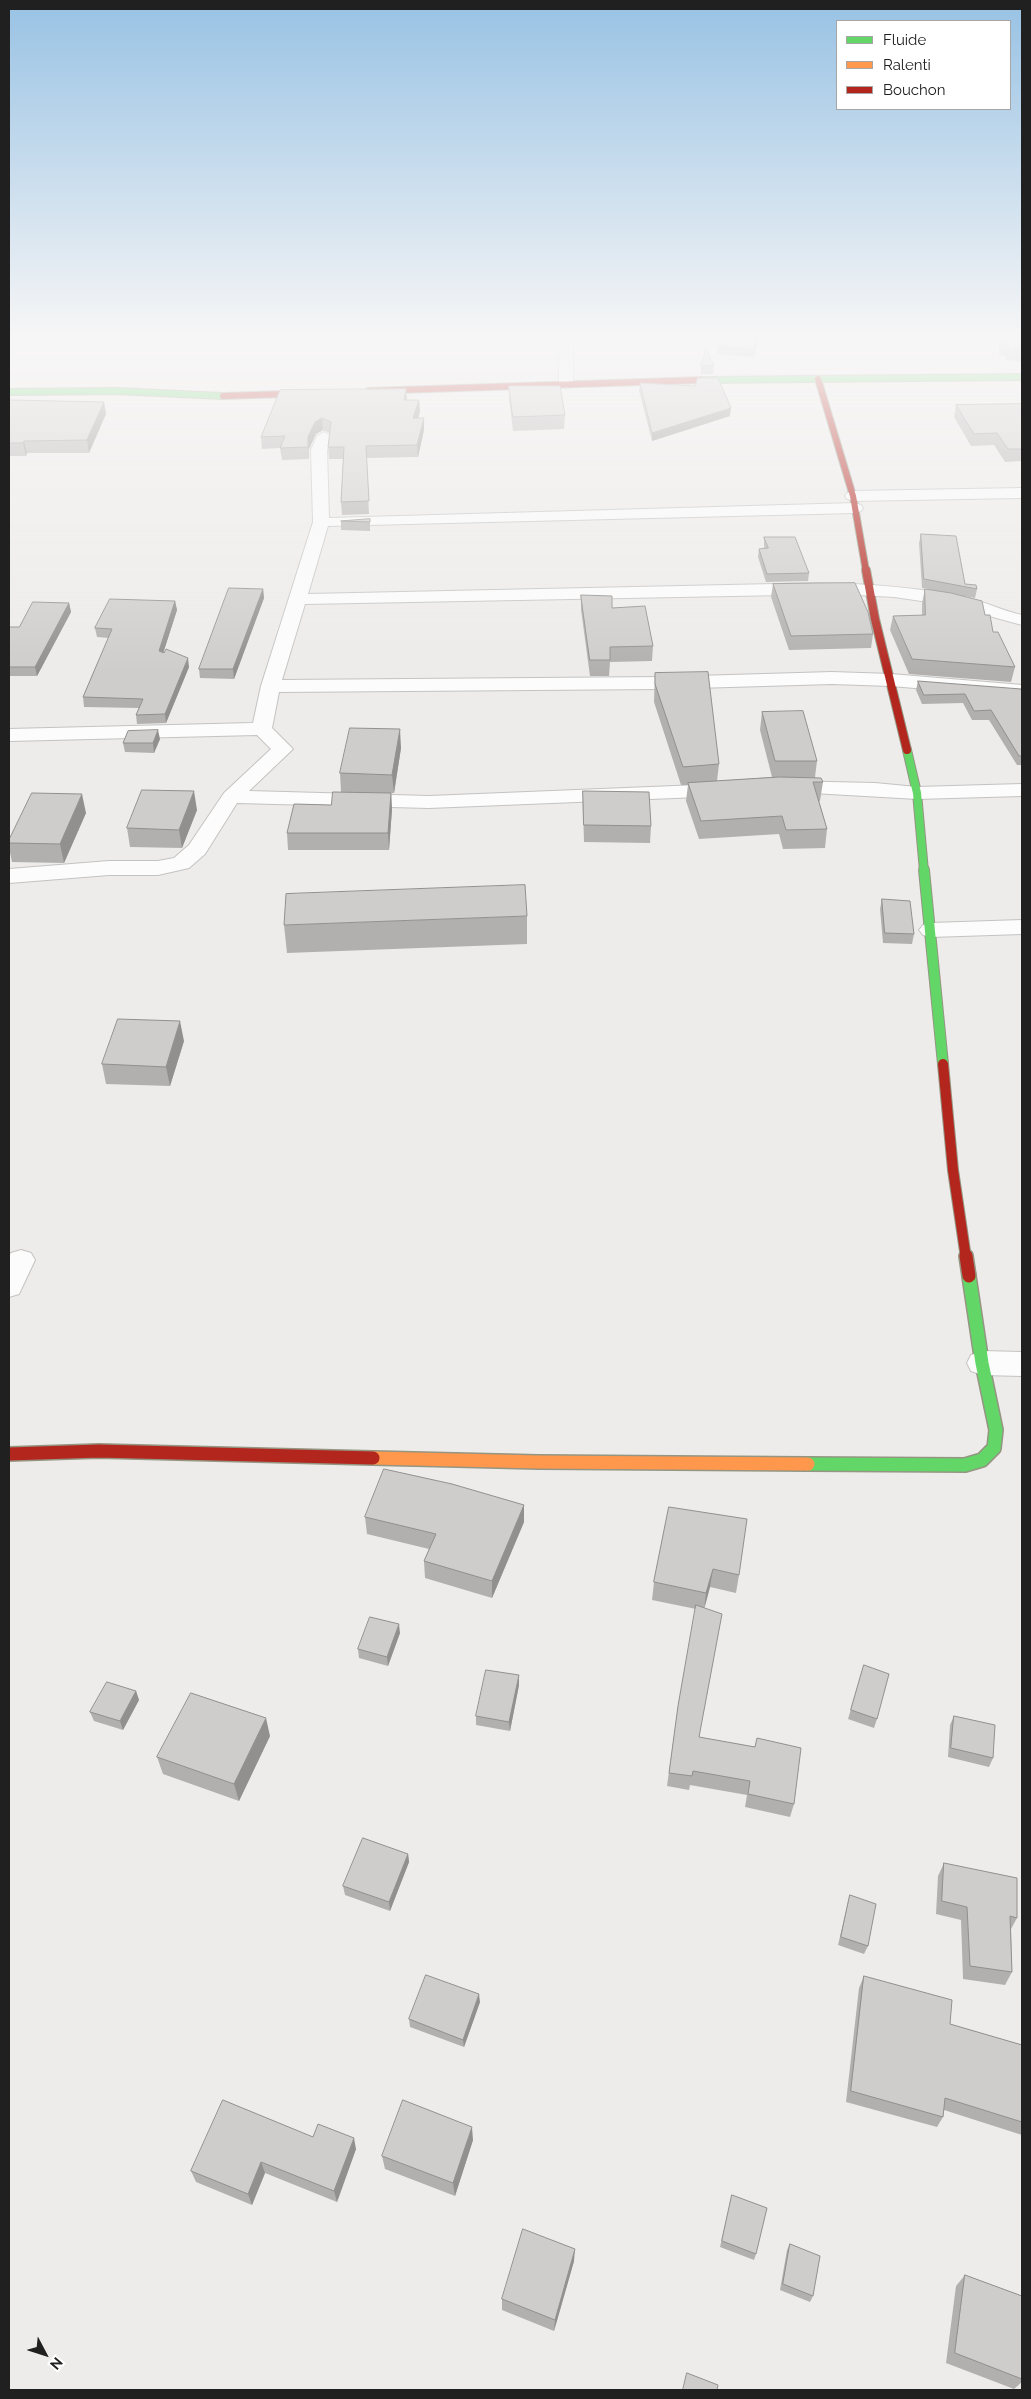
<!DOCTYPE html>
<style>
body{margin:0}
#map{position:relative;width:1031px;height:2399px;overflow:hidden;background:#eeecea;font-family:Raleway,sans-serif}
canvas{display:block}
.frame{position:absolute;inset:0;border:10px solid #202020;pointer-events:none}
.legend{position:absolute;left:836px;top:20px;width:175px;height:90px;box-sizing:border-box;background:#fff;border:1px solid #a6a6a6;margin:0;padding:6px 9px;list-style:none;font-size:15px;color:#202020}
.legend li{display:flex;align-items:center;gap:10px;height:25px}
.legend b{width:25px;border:1px solid #a6a6a6}
.north{position:absolute;left:20px;top:2329px;width:50px;height:50px;-webkit-text-stroke:4px #fff;paint-order:stroke;rotate:130deg;font-size:14px;font-weight:700;line-height:20px;text-align:center;color:#202020}
.north::after{content:'';display:block;margin:auto;width:18px;height:22px;background:#202020;clip-path:polygon(50% 0,100% 100%,50% 72%,0 100%)}
</style>
<div id="map">
<canvas width="1031" height="2399"></canvas>
<div class="frame"></div>
<ul class="legend">
<li><b style="height:6px;background:#63d668"></b>Fluide</li>
<li><b style="height:6px;background:#ff974d"></b>Ralenti</li>
<li><b style="height:6px;background:#b3261e"></b>Bouchon</li>
</ul>
<div class="north">N</div>
</div>
<script>
const ctx = document.querySelector('canvas').getContext('2d');
ctx.lineJoin = 'round';
function strokePath(path, color, width, dash) { ctx.strokeStyle = color; ctx.lineWidth = width; ctx.lineCap = dash ? 'butt' : 'round'; ctx.setLineDash(dash || []); ctx.stroke(path); }
function paint(path, color) { ctx.fillStyle = color; ctx.fill(path, 'evenodd'); }
const street = new Path2D(`
 M559 338H573V384L566 388 559 384Z
 M324 432 331 436 327 450 329 518 855 503 861 505 863 508 861 511 855 513 328 526 308 594 821 583C870 584 919 587 967 598 986 602 1003 611 1022 615V625L949 605 894 597 839 594 305 604 282 680 662 677 832 672 891 674 1022 685V697L891 686 832 684 662 689 279 692 272 728 293 749 249 791 429 796 724 784 731 786 734 790 731 794 724 796 429 808 237 803 205 854 189 868 158 875H109L9 883V869L109 861H158L174 858 189 845 224 793 271 749 257 735 9 741V729L253 723 261 686 313 522 311 450 317 436Z
 M1022 488V498L853 501 847 499 845 496 847 493 853 491Z
 M784 781 875 783 917 787 1022 784V796L917 799 777 791 774 787 777 783Z
 M1022 920V934L931 937 923 935 919 930 923 925 931 923Z
 M21 1250 31 1253 35 1260 19 1294 9 1297V1256L11 1253Z
 M982 1351 1022 1352V1376L982 1375 971 1371 967 1363 971 1355Z`);
const fastFar3 = new Path2D(`
 M701 380 1022 377
 M9 392 116 391 223 396`);
const fastFar2 = new Path2D(`
 M907 750 917 793 924 871`);
const fastFar1 = new Path2D(`
 M924 870 943 1064`);
const fast = new Path2D(`
 M808 1464 965 1465 982 1460 994 1448 996 1430 982 1363 969 1276`);
const slow = new Path2D(`
 M373 1458 539 1462 808 1464`);
const jamFar3 = new Path2D(`
 M818 379 853 496 866 571
 M369 391 701 380
 M223 396 316 393`);
const jamFar2 = new Path2D(`
 M866 570 875 619 907 750`);
const jamFar1 = new Path2D(`
 M943 1064 953 1170 966 1258`);
const jam = new Path2D(`
 M966 1256 969 1276
 M9 1454 99 1451 373 1458`);
strokePath(street, '#c4c3c2', 2);
strokePath(fastFar3, '#949683', 8);
strokePath(fastFar2, '#949683', 10);
strokePath(fastFar1, '#949683', 12);
strokePath(fast, '#949683', 16);
strokePath(slow, '#949683', 16);
strokePath(jamFar3, '#949683', 8);
strokePath(jamFar2, '#949683', 10);
strokePath(jamFar1, '#949683', 12);
strokePath(jam, '#949683', 16);
paint(street, '#fcfcfc');
strokePath(fastFar3, '#63d668', 6);
strokePath(fastFar2, '#63d668', 8);
strokePath(fastFar1, '#63d668', 10);
strokePath(fast, '#63d668', 13);
strokePath(slow, '#ff974d', 13);
strokePath(jamFar3, '#b3261e', 6);
strokePath(jamFar2, '#b3261e', 8);
strokePath(jamFar1, '#b3261e', 10);
strokePath(jam, '#b3261e', 13);
paint(new Path2D(`
 M613 338H635L634 340Z
 M758 338 754 357 717 354 718 347Z
 M998 338H1022V362L1006 360V356L999 355Z
 M701 366H714L713 374H701Z
 M640 383 730 416 652 441 639 391Z
 M509 386 565 415 564 429 513 431 509 399Z
 M406 389 407 400H419L420 412 418 418 424 430 418 457 366 458 369 514 342 515 341 502 343 459H329L328 447 330 433 323 430 316 434 309 449V459L282 460 280 448 262 449 261 437Z
 M9 400 106 414 89 453H27L26 456H9Z
 M1022 404V461H1021L1005 462 994 445 971 446 954 417 956 405Z
 M370 519V531L341 530V521Z
 M921 534 965 584 977 589 975 598 964 596 985 615 993 632 1015 667 1011 682 909 674 890 630 893 616 922 615V603L925 589H929L922 588 919 543Z
 M764 537 809 573 808 581 766 582 758 557 759 549H764Z
 M773 584 873 634 871 648 789 650 771 597Z
 M263 589 264 598 234 679 200 678 199 669Z
 M581 595 612 608 653 646 652 661 610 662 609 676H590L581 610Z
 M175 601 177 610 163 653 189 667 166 723 137 724 136 715 139 708 84 707 83 697 109 638 97 637 95 628Z
 M69 603 71 612 37 676H9V627H19Z
 M655 673 719 764 717 781 772 777 760 730 762 712 817 761 815 777 823 782 820 801H819L827 829 825 848 783 849 779 834 699 839 686 801 688 785H681L654 702Z
 M918 681 1022 692V765H1017L989 720H972L963 703 922 704 916 690Z
 M160 739 154 753 125 752 123 743Z
 M401 748 394 793H391L392 809 389 850H288L287 833 331 805 341 792 340 773Z
 M583 791 651 826 650 843 584 842 583 808Z
 M197 810 182 848 130 847 127 828Z
 M86 813 64 863 12 862 9 848V840Z
 M882 899 914 934 912 944 883 943 880 909Z
 M527 916V944L287 953 284 925Z
 M184 1041 170 1086 106 1084 102 1064Z
 M524 1505V1522L492 1598 425 1578 424 1561 429 1549 367 1534 365 1517Z
 M669 1507 739 1575 736 1593 710 1587 704 1608 699 1737 755 1747 757 1738 794 1804 790 1817 745 1807 747 1795 690 1785 689 1790 667 1786 678 1706 696 1609 652 1600 654 1582Z
 M400 1633 388 1666 359 1658 358 1649Z
 M864 1665 877 1719 874 1728 848 1719Z
 M519 1685 510 1731 476 1725V1716Z
 M136 1691 139 1700 123 1730 94 1721 90 1712Z
 M954 1716 993 1758 989 1767 948 1757 950 1725Z
 M270 1736 239 1801 163 1774 157 1757Z
 M408 1854 409 1862 390 1911 345 1895 343 1886Z
 M944 1863 1017 1918 1011 1929 1012 1972 1005 1985 963 1979 961 1920 936 1914 938 1876Z
 M850 1895 868 1946 864 1954 838 1945 848 1903Z
 M864 1976 950 2024 1022 2045V2135L944 2110 943 2117 937 2127 846 2102 859 1988Z
 M480 2002 464 2047 410 2027 409 2019Z
 M313 2137 356 2149 337 2202 265 2173 252 2205 196 2182 191 2171Z
 M473 2140 455 2196 385 2169 382 2156Z
 M732 2195 756 2254 754 2260 720 2247Z
 M790 2244 813 2296 810 2302 780 2290 787 2250Z
 M574 2261 554 2331 502 2310V2299Z
 M965 2275 1022 2296V2382L1014 2389 946 2363 956 2286Z`), '#b2b0af');
paint(new Path2D(`
 M757 338H758L754 357V349Z
 M406 389 407 400H404Z
 M419 400 420 412 414 430 413 418Z
 M104 402 106 414 89 453 87 440Z
 M731 408 730 416 652 441V433Z
 M322 418 323 430 316 434 309 449V459L308 437 315 422Z
 M424 418V430L418 457 417 445Z
 M24 441 27 453 26 456 23 443Z
 M263 589 264 598 234 679 233 669Z
 M175 601 177 610 161 660 159 651Z
 M69 603 71 612 37 676 35 667Z
 M188 658 189 667 166 723 165 714Z
 M400 729 401 748 394 793 392 775Z
 M158 730 160 739 154 753 153 743Z
 M194 791 197 810 182 848 179 830Z
 M391 793 392 809 389 850 388 833Z
 M82 794 86 813 64 863 60 844Z
 M180 1021 184 1041 170 1086 166 1067Z
 M524 1505V1522L492 1598V1581Z
 M713 1569 710 1587 704 1610 706 1593Z
 M399 1624 400 1633 388 1666 387 1657Z
 M519 1675V1685L510 1731 509 1722Z
 M136 1691 139 1700 123 1730 120 1721Z
 M266 1718 270 1736 239 1801 234 1784Z
 M408 1854 409 1862 390 1911 389 1902Z
 M479 1994 480 2002 464 2047 463 2040Z
 M472 2127 473 2140 455 2196 453 2183Z
 M354 2138 356 2149 337 2202 334 2191Z
 M261 2162 265 2173 252 2205 248 2194Z
 M575 2249 574 2261 554 2331 555 2320Z`), '#91908e');
const building = new Path2D(`
 M720 338H757L754 349 718 347Z
 M1001 338H1022V350L1008 349 1009 344 1002 343Z
 M706 349 714 366H701Z
 M698 378H718L731 408 652 433 640 383 695 386Z
 M509 386H560L565 415 513 417Z
 M406 389 404 400H419L413 418H424L417 445 366 446 369 501 341 502 344 447H328L331 422 322 418 315 422 308 437V447L280 448 285 436 261 437 280 390Z
 M9 400 104 402 87 440 24 441 23 443H9Z
 M1022 404V449H1008L997 433 974 434 956 405Z
 M370 519V522L341 521Z
 M921 534 956 536 965 584 976 585 977 589 924 579Z
 M764 537H795L809 573 767 574 759 549 768 548Z
 M855 583 868 612 873 634 791 636 773 584Z
 M229 588 263 589 233 669H199Z
 M925 589 951 593 982 601 985 615H990L993 632H998L1015 667 912 659 893 616 925 615Z
 M581 595 612 596V608L645 606 653 646 610 647V660H590Z
 M110 599 175 601 159 651 164 653 166 649 188 658 165 714 136 715 143 699 83 697 112 629 95 628Z
 M33 602 69 603 35 667H9V627H19Z
 M708 672 719 764 683 767 655 684V673Z
 M918 681 1021 689 1022 692V756H1019L991 710 974 711 965 694 924 695Z
 M803 711 817 761H775L762 712Z
 M350 728 400 729 392 775 340 773Z
 M158 730 153 743H123L128 731Z
 M780 777 821 778 823 782H813L827 829 786 830 782 816 701 821 688 783Z
 M142 790 194 791 179 830 127 828Z
 M583 791 649 792 651 826 584 825Z
 M333 792 391 793 388 833H287L294 804 331 805Z
 M32 793 82 794 60 844 9 843V840Z
 M525 885 527 916 284 925 286 894Z
 M882 899 910 901 914 934 885 933Z
 M118 1019 180 1021 166 1067 102 1064Z
 M384 1469 452 1484 524 1505 492 1581 424 1561 436 1534 365 1517Z
 M669 1507 747 1519 739 1575 713 1569 706 1593 654 1582Z
 M696 1605 722 1614 699 1737 755 1747 757 1738 801 1748 794 1804 748 1794 750 1781 693 1771 692 1776 669 1773 678 1706Z
 M370 1617 399 1624 387 1657 358 1649Z
 M864 1665 889 1674 877 1719 851 1710Z
 M486 1670 519 1675 509 1722 476 1716Z
 M107 1682 136 1691 120 1721 90 1712Z
 M191 1693 266 1718 234 1784 157 1757Z
 M954 1716 995 1725 993 1758 951 1748Z
 M363 1838 408 1854 389 1902 343 1886Z
 M944 1863 1017 1878V1918L1010 1916 1012 1972 970 1966 967 1907 942 1901Z
 M850 1895 876 1904 868 1946 841 1937Z
 M426 1975 479 1994 463 2040 409 2019Z
 M864 1976 952 2000 950 2024 1022 2045V2122L945 2098 943 2117 851 2091Z
 M223 2100 313 2137 318 2124 354 2138 334 2191 261 2162 248 2194 191 2171Z
 M403 2100 472 2127 453 2183 382 2156Z
 M732 2195 767 2208 756 2254 722 2241Z
 M523 2229 575 2249 555 2320 502 2299Z
 M790 2244 820 2256 813 2296 783 2284Z
 M965 2275 1022 2296V2379L955 2353Z
 M687 2373 718 2385 717 2390H683Z`);
paint(building, '#cfcdcb');
strokePath(building, '#91908e', 1);
const sky = ctx.createLinearGradient(0, 0, 0, 674);
sky.addColorStop(0, '#98c2e4');
sky.addColorStop(0.5, '#f7f6f6');
sky.addColorStop(1, '#f7f6f600');
ctx.fillStyle = sky;
ctx.fillRect(0, 0, 1031, 674);
</script>
